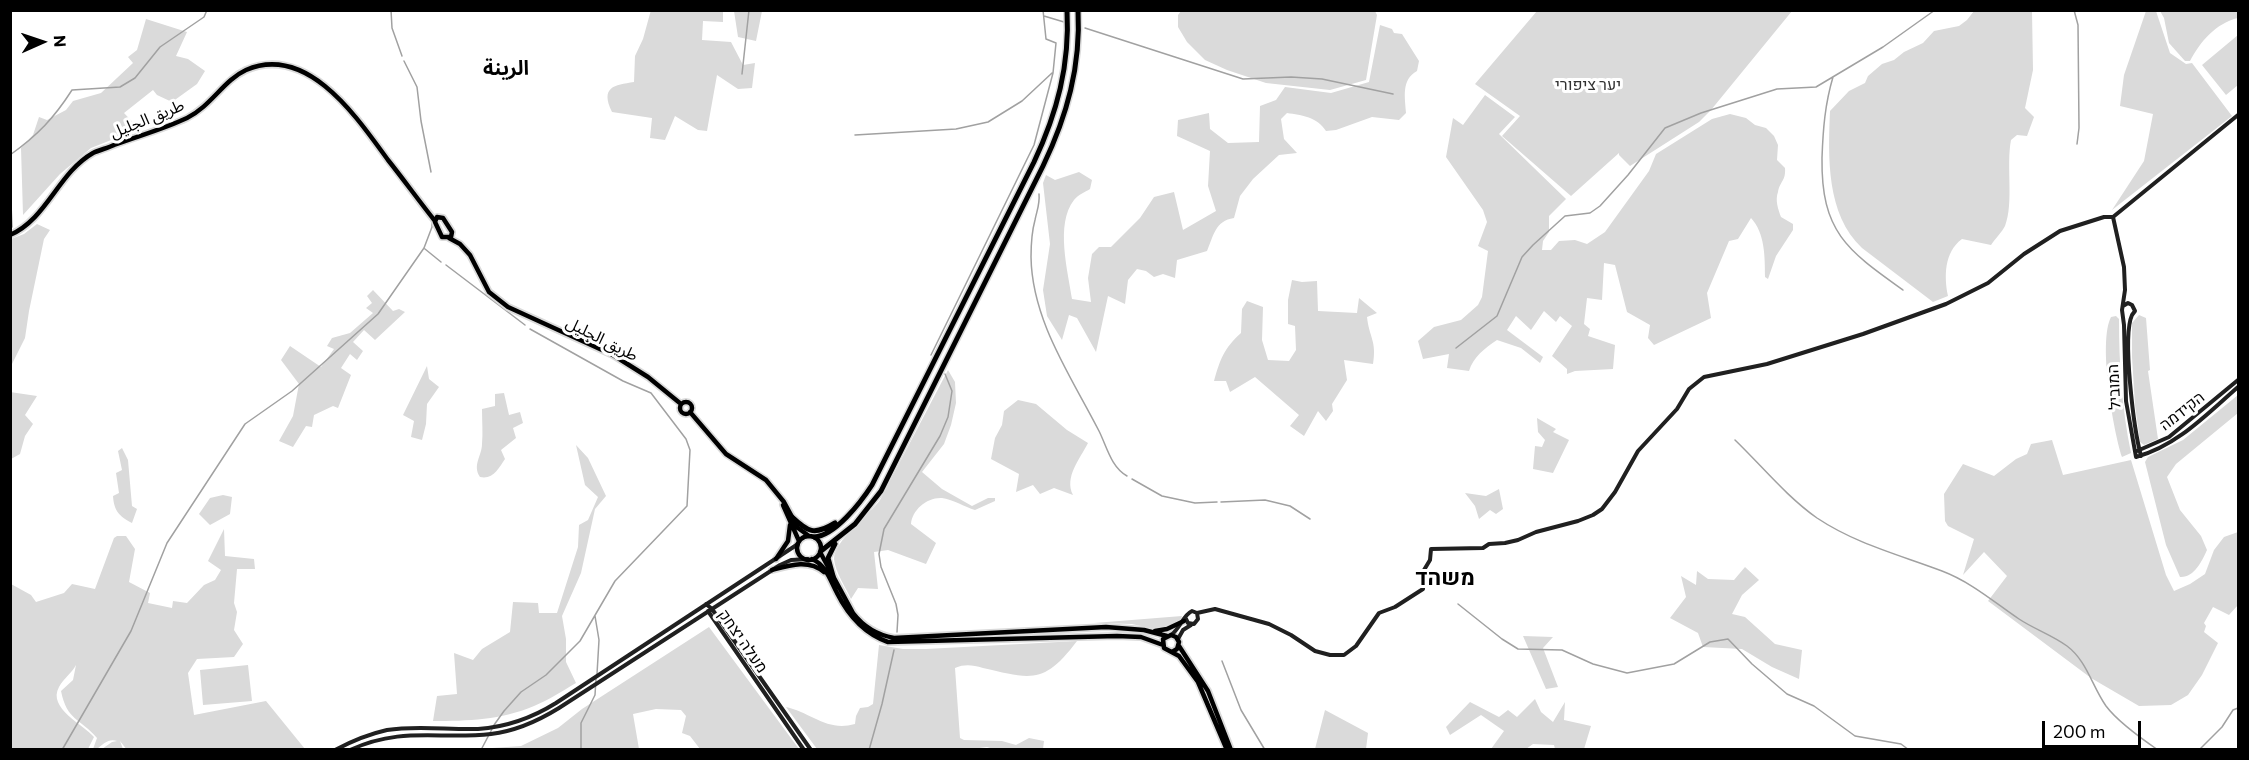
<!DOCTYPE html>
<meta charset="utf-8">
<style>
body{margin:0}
#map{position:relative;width:2249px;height:760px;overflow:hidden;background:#fff;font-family:Commissioner,sans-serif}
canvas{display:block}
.frame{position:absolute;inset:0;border:12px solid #000;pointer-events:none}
.north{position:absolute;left:12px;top:12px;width:60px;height:60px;-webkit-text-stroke:4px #fff;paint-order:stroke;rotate:87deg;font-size:16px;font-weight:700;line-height:24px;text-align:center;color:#000}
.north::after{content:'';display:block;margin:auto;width:21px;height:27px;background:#000;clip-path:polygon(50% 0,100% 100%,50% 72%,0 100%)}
.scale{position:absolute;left:2042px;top:721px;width:99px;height:27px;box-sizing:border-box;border:3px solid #000;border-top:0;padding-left:8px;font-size:18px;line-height:21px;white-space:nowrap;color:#000;-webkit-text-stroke:4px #fff;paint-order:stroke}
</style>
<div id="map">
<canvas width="2249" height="760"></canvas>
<div class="frame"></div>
<div class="north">N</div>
<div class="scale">200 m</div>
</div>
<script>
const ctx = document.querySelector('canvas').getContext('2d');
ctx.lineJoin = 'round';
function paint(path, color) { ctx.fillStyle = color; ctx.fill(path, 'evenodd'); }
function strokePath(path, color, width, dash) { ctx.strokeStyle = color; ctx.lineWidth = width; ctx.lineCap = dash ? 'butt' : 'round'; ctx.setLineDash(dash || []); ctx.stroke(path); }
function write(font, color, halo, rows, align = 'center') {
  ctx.font = font + ' Commissioner,"Noto Sans Arabic",Heebo,sans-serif'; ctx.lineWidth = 6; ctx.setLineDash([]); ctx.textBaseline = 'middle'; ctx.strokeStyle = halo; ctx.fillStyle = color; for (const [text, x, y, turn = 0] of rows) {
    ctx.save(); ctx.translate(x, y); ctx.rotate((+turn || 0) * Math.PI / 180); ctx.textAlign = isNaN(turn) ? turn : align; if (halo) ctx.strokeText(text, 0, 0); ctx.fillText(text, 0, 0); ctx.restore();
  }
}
paint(new Path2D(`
 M651 10 723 11V22L703 21 702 40 731 42 743 65 755 63 752 88 738 89 717 75 707 131 698 130 675 116 665 140 650 138 652 118 612 112C600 87 614 85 634 82L635 56 643 39Z
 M734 11H762L756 41 738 37Z
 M1181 11H1375L1377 15 1366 80 1330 90 1266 83 1227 70 1205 60 1187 42 1178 27V15Z
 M1537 11V10L1792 11 1711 110 1699 122 1630 166 1619 155V153L1571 196 1502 136 1520 116 1475 84Z
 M1974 11H2032L2033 70 2025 108 2034 117 2027 136 2017 135 2011 140C2006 166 2014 203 2005 226 2002 232 1995 239 1991 245L1962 239C1944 252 1944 277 1948 296L1933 302 1862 248C1826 214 1828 157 1830 111L1849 91 1865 83 1868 76 1882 64 1894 60 1904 52 1923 43 1934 31 1959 26 1967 20Z
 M2146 11H2156L2170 53 2186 64 2192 63 2232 116 2112 210 2144 161 2153 114 2120 106 2124 75Z
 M2160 11H2238V18C2216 23 2200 42 2190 61H2185L2169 43 2164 18Z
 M146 19 187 32 176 56 188 59 205 71 197 84 172 102 157 95 153 90 124 113 139 129 91 148 60 174 23 215 21 148 33 135 39 117 47 120 66 110 73 101 101 93 133 63 128 57 137 50Z
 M1380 25 1392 29 1394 33 1402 34 1419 61 1417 71C1401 80 1405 97 1406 113L1399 120 1372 117 1336 130 1326 131C1317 117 1302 115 1287 113L1281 119 1284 139 1297 153 1279 155 1253 179 1240 196 1234 218C1215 221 1214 235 1207 251L1177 260 1175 278 1163 274 1154 277 1146 271 1137 269 1128 280 1125 304 1108 296 1096 352 1077 318 1069 315 1062 340 1047 316 1043 290 1050 244 1043 183 1046 175 1055 180 1079 172 1092 180 1090 189C1085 192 1078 195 1074 200 1055 224 1068 271 1072 299L1091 302 1088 278 1092 254 1099 247H1111L1140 218 1154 197 1174 192 1183 230 1216 211 1208 186 1210 151 1177 136 1178 120 1209 113 1210 129 1228 143 1259 142 1260 106 1276 100 1285 87 1331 93 1369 82Z
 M2238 35V85L2226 95 2202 65Z
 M1485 95 1515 117 1499 134 1566 199 1549 216V232L1543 241 1542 250H1551L1559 241 1575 240 1587 244 1605 232 1649 171 1656 154 1712 119 1730 114 1746 118 1755 125 1766 128 1774 136 1778 145 1777 160 1785 168C1786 181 1780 181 1778 192 1775 200 1778 209 1781 217L1793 224V230L1776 256 1768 279 1765 277C1765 257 1765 233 1751 218L1738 239 1729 241 1707 293 1711 318 1654 345 1648 338 1650 325 1627 312 1615 265 1604 263 1602 300 1587 298 1584 324 1590 329 1588 336 1615 345 1613 369 1575 371 1567 374V369L1552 356 1572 326 1560 316 1556 322 1544 311 1531 330 1516 316 1507 330 1543 357 1540 363 1521 348 1497 340C1485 348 1473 357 1469 371L1447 368 1449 354 1423 359 1418 341 1434 327 1461 320 1478 305 1482 297 1488 251 1478 246 1487 222 1483 210 1446 157 1453 118 1463 125Z
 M37 224 50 230 44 239 29 311 25 338 12 364 11 239 24 234Z
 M1292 280 1302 282 1317 281 1318 311 1357 313 1359 298 1377 313 1367 317C1369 337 1377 341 1373 364L1344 360 1347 380 1332 404 1333 411 1326 421 1318 411 1304 436 1290 426 1299 415 1255 377 1230 392 1226 381H1214C1220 360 1224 348 1241 333L1242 309 1247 301 1263 307 1262 340 1268 360 1289 361 1296 350 1295 326 1288 324V300Z
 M373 290 393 311 399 309 405 312 375 340 364 330 353 342 363 351 357 360 350 354 341 368 351 375 338 408 333 406 314 415 312 427 306 426 293 447 279 441 293 416 299 384 281 360 290 346 321 367 334 349 327 346 332 338 350 333 373 313 366 308 372 303 367 296Z
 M2139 315 2146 318 2150 370 2148 371 2158 439 2144 445 2140 442 2135 405 2132 357V323Z
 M2116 316 2119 319C2119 365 2122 409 2131 453L2122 457C2113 429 2098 342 2111 317Z
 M427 366 429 379 439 387 427 404 426 424 422 440 411 437 414 421 403 415Z
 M948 370 955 382 956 403 951 425 944 444 922 472 942 489 972 506 988 498H995V501L975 510C965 507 952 499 942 498 927 497 912 510 911 524L936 543 926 564 888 550 874 552 878 589 858 588 851 599C846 588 835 572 834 559 834 541 869 515 880 500Z
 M10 392 37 396 25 415 33 424 25 436 20 454 11 459Z
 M504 393 509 415 520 412 523 423 513 428 516 438 501 450 505 459C499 468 493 480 480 477 472 465 482 456 482 444 483 433 482 421 482 409L495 406V394Z
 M2238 395V413L2176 464 2167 477 2180 510 2201 536 2207 550C2202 561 2194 578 2180 577L2166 545 2145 462 2148 457 2183 440Z
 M1018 400 1036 404 1067 430 1088 443C1080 459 1064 477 1073 495L1054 488 1040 494 1033 485 1016 492 1019 474 991 459 995 438 1002 425 1004 411Z
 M1537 418 1556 429 1553 432 1569 440 1553 473 1533 469 1535 446 1542 447 1545 440 1538 432Z
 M2052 440 2063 475 2131 460 2166 575 2174 591 2190 584 2205 574 2214 550 2224 537 2238 532V605L2229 615 2213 607 2204 623 2206 626 2204 632 2218 643 2202 675 2188 695 2171 705 2139 706 2091 678 1988 601 2007 576 1984 552 1963 575 1974 539 1948 526 1945 521 1944 494 1963 464 1994 476 2016 459 2027 454 2031 444Z
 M576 445 588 458 606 496 595 509 581 573 562 616 566 639V662L576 683C562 691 549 700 534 706 501 720 468 721 433 721L437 696 457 694 454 653 473 660 482 649 510 632 513 602 538 603 539 613H557L578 547 579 525 588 520 598 497 585 485Z
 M122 448 128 460 132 506 137 509 132 523C119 516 114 511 113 496L119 493 116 473 122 470 118 451Z
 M1499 489 1503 509 1496 514 1490 510 1479 519 1475 506 1465 493 1486 496Z
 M223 495 232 497 230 514 210 525 199 514 210 498Z
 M224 529 225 556 254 559 255 569H237L234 603 237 612 234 630 243 644 234 657 197 659 188 673 194 715 266 701 305 749 127 750 120 741 123 749H102L112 742 117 741C109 738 103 744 97 749H93L97 738C80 718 67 721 61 691L73 680 76 665C71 674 64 678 59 687 47 708 84 725 94 737L88 749H11V584L31 595 36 602 64 593 72 584 95 589 114 538 117 536H126L135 549 129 582 150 593 148 603 172 608 173 601 187 603 204 585 215 580 221 570 208 561Z
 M1745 567 1759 580 1742 595 1732 614 1745 617 1775 644 1802 650 1799 679 1772 667 1742 649 1703 647 1698 633 1670 618 1686 597 1681 576 1696 585 1697 571 1708 579 1734 580Z
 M1182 616 1180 621 1167 627 1154 629 1132 624 1094 623Z
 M709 627 799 749H700L690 736 682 733 686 716 681 710 656 709 633 714 639 749H478L521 746 558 728 582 709Z
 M1523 636 1553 637 1543 648 1558 687 1546 689Z
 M1077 641C1044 685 1031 679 983 668 972 665 965 664 955 668L960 738 964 740 1002 741 1016 745 1029 738 1044 741 1043 749 997 750 987 747 964 750 817 749 786 707C812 713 827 732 855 724L856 716 860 708 868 707 873 704 879 645 903 649H926Z
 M248 665 252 701 203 705 200 670Z
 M1535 699 1541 712 1553 722 1565 702 1564 720 1591 726 1584 749H1555L1554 745 1533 744 1526 749H1491L1504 731 1481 715 1450 735 1446 727 1470 702 1499 717 1508 710 1517 717Z
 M1325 710 1368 733 1366 749H1315Z`), '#dadada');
strokePath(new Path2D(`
 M391 10 392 28 402 56
 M2074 10 2078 25 2079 128 2077 144
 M1044 16 1064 22
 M1085 28 1243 79 1291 77 1322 79 1393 94
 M404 61 417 87 421 121 431 172
 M742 74 749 10
 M1833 77C1825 104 1823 129 1822 158 1821 232 1847 250 1903 290
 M855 135 956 129 988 122 1022 101 1052 73
 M10 155C38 135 54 118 72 90L120 87 135 78 160 47 204 17 207 10
 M10 181 12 227
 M1039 194C1040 204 1037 210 1035 220 1032 231 1031 245 1031 257 1032 321 1071 376 1099 431 1107 447 1111 467 1127 476
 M425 249 441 262
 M446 265 525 325
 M1456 348 1497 316 1522 257 1533 245 1565 216 1590 213 1600 206 1628 175 1665 128 1701 113 1777 89 1816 87 1883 47 1935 10
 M931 355 1034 145 1053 73 1056 43 1046 39 1043 10
 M1735 440C1762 466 1787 497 1817 518 1856 544 1900 555 1942 571 1971 582 1994 602 2019 619 2034 629 2052 635 2067 646 2087 661 2092 686 2106 706 2118 722 2142 739 2158 750
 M1132 479 1162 496 1195 503 1217 502
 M1221 502 1265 500 1290 506 1310 519
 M1458 604 1502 639 1518 649 1562 650 1593 664 1627 673 1674 664 1710 642 1728 639 1752 664 1787 694 1814 706 1855 736 1901 744 1909 750
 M595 616 599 640 597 674
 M897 632 898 615 896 604 881 567 879 554 884 529 940 436 948 417 952 391 945 374
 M1222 661 1241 710 1265 750
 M494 725 504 711 521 692 546 675 580 641 615 581 687 506 690 450 686 439 651 393 623 381 530 329
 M62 750 131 631 167 543 245 424 292 391 378 314 424 248 432 227V221
 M481 750 492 729
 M581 750V723L595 695 596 679
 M869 750 882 704 894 650
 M2199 750 2222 727 2233 710 2238 708`), '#a1a1a1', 1.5);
const primary = new Path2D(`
 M437 217 443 218 452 232 451 237H442L435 222Z
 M10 235C47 219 58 173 93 153 99 150 108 148 114 145 138 136 164 129 187 118 211 106 224 80 246 70 308 43 358 119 388 160 404 180 419 201 435 221
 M449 238 460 244 470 255 489 292 508 307 613 355 648 377 681 404
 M680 408a6 6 0 1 1 12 0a6 6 0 1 1-12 0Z
 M690 412 726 454 766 480 784 502 798 528 809 536
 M783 505 799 541
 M797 548a12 12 0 1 1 24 0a12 12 0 1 1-24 0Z
 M820 552 853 613C863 626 878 635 894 638L1106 627 1144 630 1167 636
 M776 559 788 541 790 525
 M812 559C826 565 830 580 837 593 848 615 865 634 888 642L1117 636 1141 637 1163 645
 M772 570C790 565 809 559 824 572
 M1155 631 1167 629 1184 621
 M1179 646 1208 691 1231 750
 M1172 652 1177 649 1179 642 1176 637 1171 635 1163 639 1164 648 1179 656 1198 682 1227 750`);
const highway = new Path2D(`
 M791 516C808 532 814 536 835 523
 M814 537C835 536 861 502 872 485L1034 162C1057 113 1070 65 1067 10
 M821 551 855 524 881 491 1043 166C1067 116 1081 66 1078 10
 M833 576 828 558 835 544`);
strokePath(primary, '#dbdbdb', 8);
strokePath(highway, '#dbdbdb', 8);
strokePath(new Path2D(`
 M2113 217 2124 267 2125 290 2122 310 2124 325 2126 401 2136 457C2177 446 2207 414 2238 387
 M2123 306 2128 303 2132 305 2135 311 2132 315
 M2132 315C2122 337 2134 430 2141 456
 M2137 451 2169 437 2238 380
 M706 604 712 609 811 750
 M708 611 804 750
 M1197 613 1215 609 1269 624 1291 635 1315 651 1330 655H1344L1356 646 1379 613 1395 607 1423 589 1424 570 1430 560 1431 549 1483 548 1489 544 1505 543 1518 540 1536 532 1578 521 1593 515 1602 509 1615 492 1638 451 1677 409 1689 389 1704 377 1767 364 1863 334 1946 304 1988 283 2024 254 2060 231 2104 217H2113L2238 115
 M1186 619 1188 623 1194 624 1198 619 1197 613
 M1171 635C1180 629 1183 615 1192 611L1197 613
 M1178 639 1183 630 1191 625
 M335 750C352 741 369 734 387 730 417 725 448 730 478 729 507 727 532 718 556 703L798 544
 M350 750C402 726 439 740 491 734 516 731 538 721 559 708L780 565 791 560 808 559`), '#202020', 4);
strokePath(primary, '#000', 4.5);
strokePath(highway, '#000', 5);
write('16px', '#313131', '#fff', [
 ["יער ציפורי",1588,85]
]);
write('16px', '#000', '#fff', [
 ["طريق الجليل",147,119,-22],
 ["طريق الجليل",602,339,27],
 ["המוביל",2114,387,-93],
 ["הקידמה",2182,411,-38],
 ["מעלה יצחק",743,641,55]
]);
write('bold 20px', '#000', '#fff', [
 ["الرينة",506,68]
]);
write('bold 22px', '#000', '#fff', [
 ["משהד",1445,578]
]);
</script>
